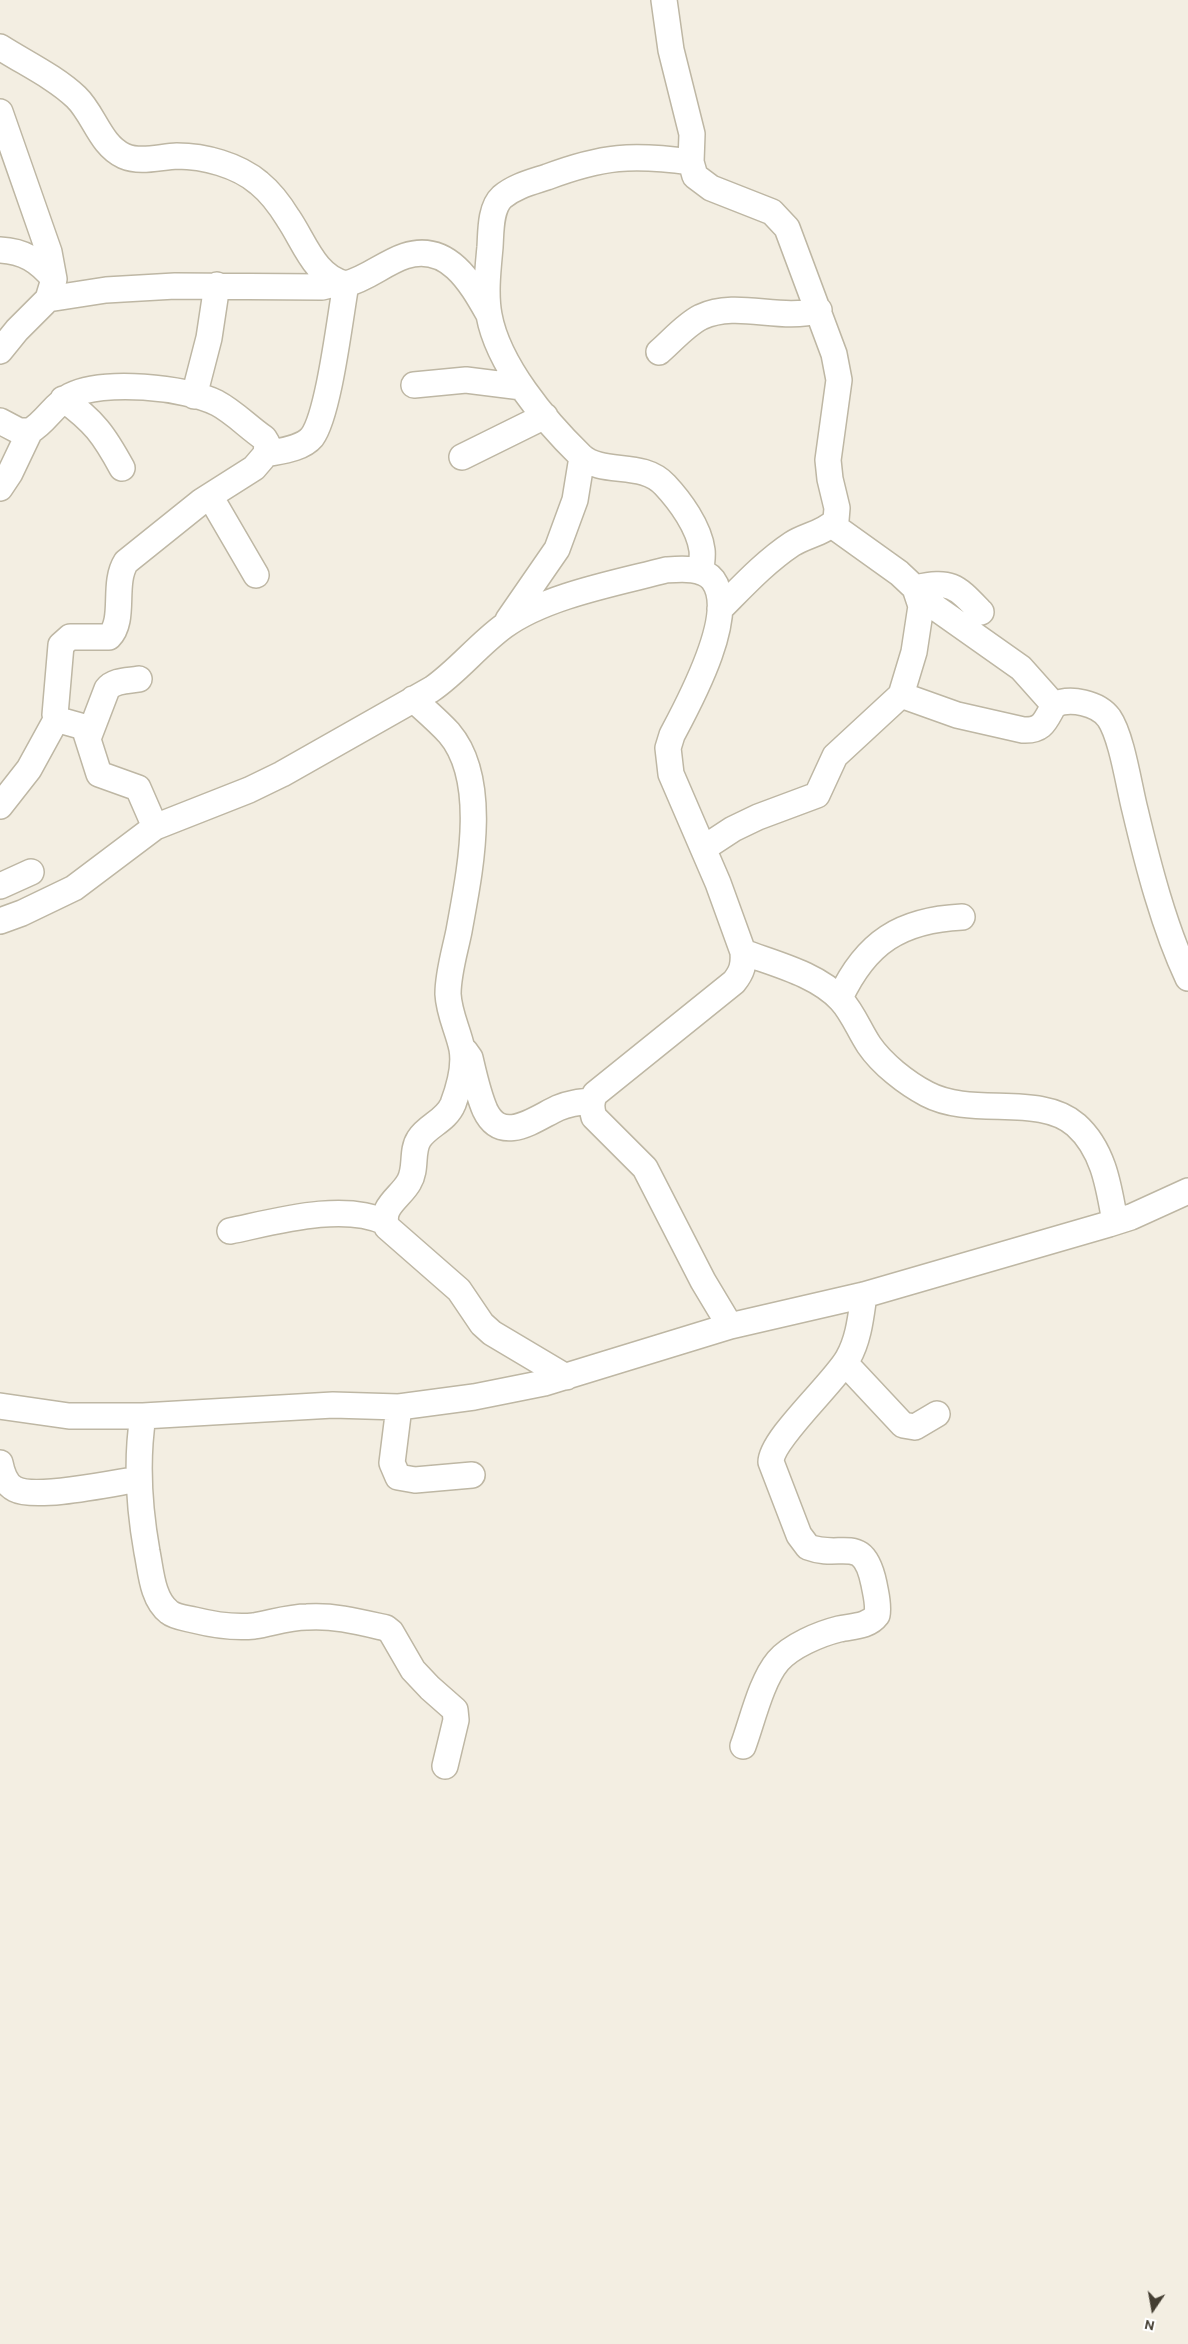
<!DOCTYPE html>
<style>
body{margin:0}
#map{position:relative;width:1188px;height:2344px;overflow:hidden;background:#f3eee2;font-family:Overpass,sans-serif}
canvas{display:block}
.north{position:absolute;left:1128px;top:2284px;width:50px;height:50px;-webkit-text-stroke:4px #fff;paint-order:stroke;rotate:192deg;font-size:14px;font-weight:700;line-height:20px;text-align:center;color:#443e32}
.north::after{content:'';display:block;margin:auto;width:18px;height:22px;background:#443e32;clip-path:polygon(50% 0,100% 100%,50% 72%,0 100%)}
</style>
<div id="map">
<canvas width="1188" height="2344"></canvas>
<div class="north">N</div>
</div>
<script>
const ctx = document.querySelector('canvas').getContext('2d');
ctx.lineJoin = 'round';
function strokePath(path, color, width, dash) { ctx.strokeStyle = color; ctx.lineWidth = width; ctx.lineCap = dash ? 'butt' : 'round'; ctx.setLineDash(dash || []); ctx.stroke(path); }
const minor = new Path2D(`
 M664 0 671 50 692 134 691 162 695 176 711 188 772 212 787 228 834 354 839 380 828 460 830 479 837 508 836 520C825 533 806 535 792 544 765 562 743 586 720 609
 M0 47C25 63 55 77 76 97 94 114 100 145 124 156 140 163 159 157 177 156 204 156 238 165 259 183 270 192 280 205 288 218 304 241 315 278 346 284 367 279 384 263 405 256 448 242 471 283 488 313
 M0 112 49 252 54 279 48 299 17 330 0 351
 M691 162C632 154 603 156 547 177 532 182 515 186 502 197 490 208 491 232 490 247 488 269 485 294 489 315 498 365 545 421 581 456 603 476 642 460 665 485 680 501 699 527 702 550 703 557 701 565 701 572
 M0 250C24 251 39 261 54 279
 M48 299 106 290 175 286 322 287 338 283
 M659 352C672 341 685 325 701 317 738 300 780 322 819 310
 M414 385 466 380 522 387
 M194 396 209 338 217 285
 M63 399C94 421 104 435 122 468
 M0 421 19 431H30C46 422 54 404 70 396 103 379 185 387 217 403 234 412 248 427 264 438L267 443 266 454 254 468 202 501 126 562C112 584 126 620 109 637H70L61 645 55 715 59 720 84 727 99 774 138 788 155 827
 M266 454C280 451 302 449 312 437 329 414 340 317 346 284
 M462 457 545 416
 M0 488 10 473 30 431
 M210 496 256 575
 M915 588C952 580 956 586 981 612
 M919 596 1021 668 1054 705
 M508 620 557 549 575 500 582 457
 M901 695 957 715 1023 730C1043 731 1045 721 1054 705 1070 697 1098 703 1109 718 1122 737 1129 787 1135 810 1148 865 1164 927 1188 978
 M413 699C425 710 438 721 449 733 490 781 469 875 459 931 455 951 448 973 448 994 449 1014 458 1030 462 1049 465 1066 459 1088 453 1104 446 1121 428 1125 419 1139 411 1151 417 1169 409 1182 401 1197 379 1207 387 1227L459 1290 482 1324 492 1333 566 1377
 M89 736 107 689C114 680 128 681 139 679
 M0 806 29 769 57 718
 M704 848 733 829 758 817 817 795 835 756 901 695 914 652 921 606 915 588 899 573 832 525
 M0 886 31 872
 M0 921 22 913 74 888 155 827 249 790 282 774 432 689C458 671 478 645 504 626 545 596 616 583 666 570 681 569 703 567 713 580 738 614 689 703 672 735L668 748 671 774 718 883 743 952C744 965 742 972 734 982L595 1094C591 1102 591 1108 594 1117L645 1168 703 1281 730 1326
 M743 952C775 964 817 974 841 1000 853 1013 859 1030 869 1045 882 1064 906 1083 927 1094 972 1118 1040 1093 1076 1125 1104 1150 1109 1188 1115 1222
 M840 998C866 942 901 920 962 917
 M465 1051 470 1058C474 1075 478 1094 485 1110 502 1146 536 1118 558 1108 569 1103 580 1102 592 1101
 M230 1231C274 1222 342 1202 385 1222
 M845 1363 903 1425 915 1427 937 1414
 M0 1406 69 1416H143L333 1405 399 1407 474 1397 544 1383 730 1326 864 1295 1109 1224 1131 1217 1188 1191
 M399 1407 392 1463 398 1477 415 1480 472 1475
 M143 1416C136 1461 139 1507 147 1552 151 1571 152 1599 169 1612 175 1617 186 1618 194 1620 214 1625 234 1628 254 1626 272 1623 289 1617 307 1617 333 1615 360 1622 386 1628L391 1632 413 1670 430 1688 455 1710 456 1720 445 1766
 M0 1463C2 1473 5 1484 15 1489 36 1500 113 1483 139 1479
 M743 1746C752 1722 761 1681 778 1661 791 1646 819 1634 839 1629 852 1626 868 1627 877 1615 879 1605 876 1595 874 1584 863 1532 842 1560 808 1547L799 1535 771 1462C771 1439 834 1383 848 1358 859 1339 861 1315 864 1295`);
strokePath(minor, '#beb7a4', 28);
strokePath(minor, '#fff', 25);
</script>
